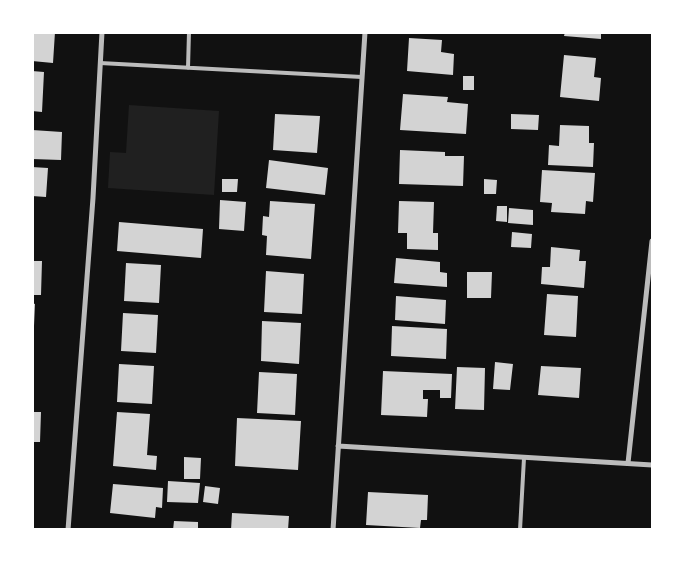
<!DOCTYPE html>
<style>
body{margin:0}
#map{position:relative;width:685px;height:562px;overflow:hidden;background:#111;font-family:Barlow,sans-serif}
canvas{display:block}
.frame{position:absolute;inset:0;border:34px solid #fff;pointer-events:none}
</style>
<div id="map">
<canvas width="685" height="562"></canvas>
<div class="frame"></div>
</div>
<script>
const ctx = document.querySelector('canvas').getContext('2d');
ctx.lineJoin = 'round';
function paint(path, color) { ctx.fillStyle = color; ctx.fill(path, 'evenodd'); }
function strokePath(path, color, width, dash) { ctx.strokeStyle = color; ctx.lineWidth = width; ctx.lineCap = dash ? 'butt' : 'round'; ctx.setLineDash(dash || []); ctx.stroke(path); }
paint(new Path2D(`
 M129 105 219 111 214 195 108 188 110 152 126 153Z`), '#202020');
paint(new Path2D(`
 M32 32H55L53 63 32 61Z
 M565 32H601V39L564 36Z
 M409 38 442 40 441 52 454 54 453 75 407 71Z
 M564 55 596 58 594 77 601 78 599 101 560 97Z
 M32 71 44 72 42 112 32 111Z
 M463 76H474V90H463Z
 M403 94 448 97 447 102 468 104 466 134 400 130Z
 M275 114 320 116 317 153 273 150Z
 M511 114 539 115 538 130 511 129Z
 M560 125 589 126V143H594L593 167 548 165 549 145 559 146Z
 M32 130 62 132 61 160 32 159Z
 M400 150 445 152V156H464L463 186 399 184Z
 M269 160 328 168 325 195 266 188Z
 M32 167 48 168 46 197 32 196Z
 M542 170 595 173 593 202 586 201 585 214 551 212 552 203 540 202Z
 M222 179H238L237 192H222Z
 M484 179 497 180 496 194H484Z
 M220 200 246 202 244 231 219 229Z
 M270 201 315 204 311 259 266 255 267 236 262 235 263 216 269 217Z
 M399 201 434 202 433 233H438V250L407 249V233H398Z
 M497 206H507V222L496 221Z
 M509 208 533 210V225L508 223Z
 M119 222 203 229 201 258 117 251Z
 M512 232 532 234 531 248 511 247Z
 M551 247 580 250 579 261H586L584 288 541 284 542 267H550Z
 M396 258 440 262V272L447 273V287L394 283Z
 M32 261H42L41 295H32Z
 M126 263 161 265 159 303 124 301Z
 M266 271 304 274 302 314 264 312Z
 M467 272H492L491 298H467Z
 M547 294 578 296 576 337 544 335Z
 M396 296 446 300 445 324 395 320Z
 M32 303 35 304 34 326H32Z
 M123 313 158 315 156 353 121 351Z
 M262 321 301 323 299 364 261 361Z
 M392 326 447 329 446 359 391 356Z
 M495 362 513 364 510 390 493 389Z
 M119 364 154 366 152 404 117 402Z
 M541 366 581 368 579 398 538 395Z
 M457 367 485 368 484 410 455 409Z
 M383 371 452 374 451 398H440V390H423V399H428L427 417 381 415Z
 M259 372 297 374 295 415 257 413Z
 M32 412H41L40 442H32Z
 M117 412 150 414 147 455 157 456 156 470 113 466Z
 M237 418 301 421 298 470 235 466Z
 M184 457 201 458 200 479H184Z
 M168 481 200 483 198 503 167 502Z
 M113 484 163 488 162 508 156 507 155 518 110 513Z
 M205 486 220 488 218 504 203 502Z
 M368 492 428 495 427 520H421L420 528 366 525Z
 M232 513 289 516 288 530H231Z
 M174 521 198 522V530H173Z`), '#d3d3d3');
strokePath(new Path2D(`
 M100 63 362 77
 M188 68 189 32
 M520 530 524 458`), '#bcbcbc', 4);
strokePath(new Path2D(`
 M338 446 652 465
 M628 463 652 241
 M68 530 93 198 102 32
 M333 530 365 32`), '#bcbcbc', 5);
</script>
